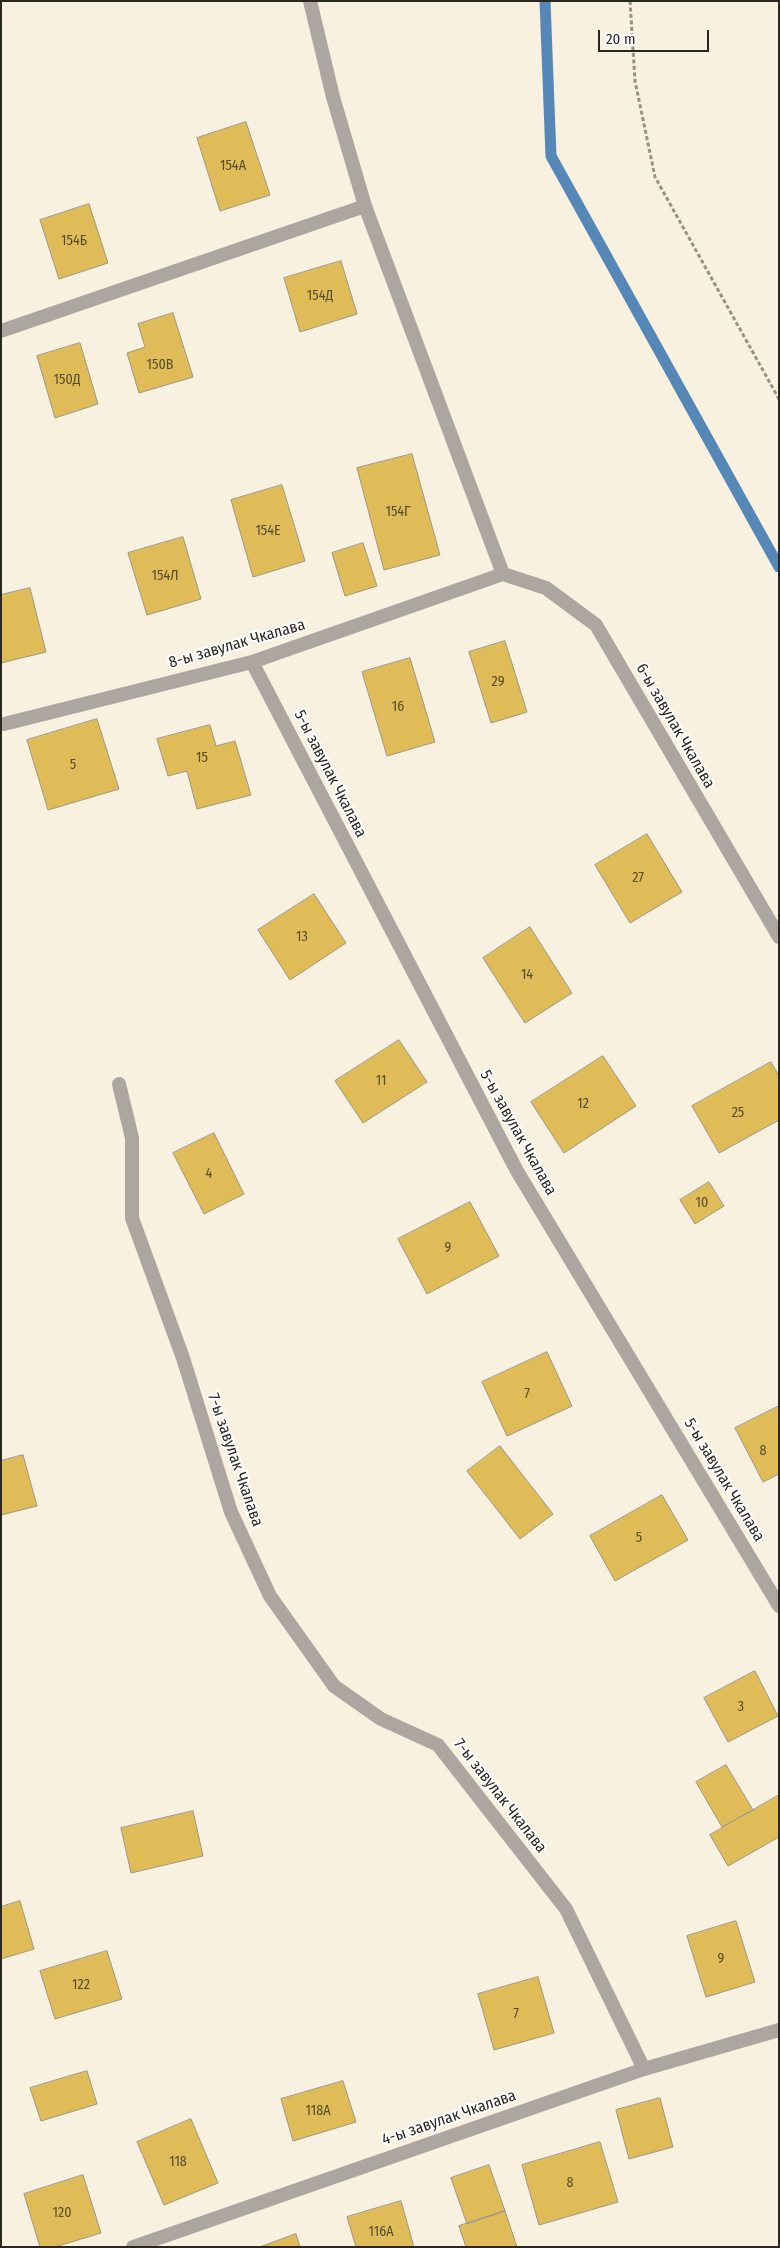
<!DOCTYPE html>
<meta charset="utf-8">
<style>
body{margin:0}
#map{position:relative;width:780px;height:2248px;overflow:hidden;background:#f8f1df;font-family:"Fira Sans Condensed",sans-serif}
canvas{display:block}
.frame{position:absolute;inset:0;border:2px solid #292720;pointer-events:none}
.scale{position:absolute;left:598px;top:30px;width:111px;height:22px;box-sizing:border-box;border:2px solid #292720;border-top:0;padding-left:6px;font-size:15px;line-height:18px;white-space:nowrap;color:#292720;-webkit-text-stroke:4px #fff;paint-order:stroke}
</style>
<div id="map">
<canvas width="780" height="2248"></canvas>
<div class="frame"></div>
<div class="scale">20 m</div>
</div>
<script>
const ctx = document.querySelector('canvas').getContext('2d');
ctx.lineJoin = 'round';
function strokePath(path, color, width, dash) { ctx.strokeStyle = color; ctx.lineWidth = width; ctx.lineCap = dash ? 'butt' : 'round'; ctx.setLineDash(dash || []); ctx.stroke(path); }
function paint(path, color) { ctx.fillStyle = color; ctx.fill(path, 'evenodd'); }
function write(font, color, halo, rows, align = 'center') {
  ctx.font = font + ' "Fira Sans Condensed",sans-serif'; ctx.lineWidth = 4; ctx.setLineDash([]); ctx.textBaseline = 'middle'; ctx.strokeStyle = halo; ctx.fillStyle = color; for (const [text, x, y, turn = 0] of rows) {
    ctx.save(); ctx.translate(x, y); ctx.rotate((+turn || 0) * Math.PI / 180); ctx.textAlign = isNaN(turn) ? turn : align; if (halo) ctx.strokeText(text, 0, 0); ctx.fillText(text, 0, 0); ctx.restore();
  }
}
strokePath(new Path2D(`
 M545 1 551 156 779 567`), '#5588b6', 11);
const building = new Path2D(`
 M246 122 270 195 220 211 197 138Z
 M89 204 108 263 59 279 40 220Z
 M341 261 357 314 300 332 284 278Z
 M173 313 193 377 139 393 127 353 145 347 138 324Z
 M80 343 98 404 55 418 37 356Z
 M412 454 440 555 384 570 357 468Z
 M282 485 305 561 253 577 231 500Z
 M183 537 201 599 147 615 128 553Z
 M363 543 377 586 345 596 332 553Z
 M30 588 46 652 1 663V595Z
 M505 641 527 712 491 723 469 652Z
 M410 658 435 742 387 756 362 672Z
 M97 719 119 789 48 810 27 740Z
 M210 725 216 746 235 741 251 795 197 809 187 771 168 776 157 739Z
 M647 834 682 892 630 923 595 865Z
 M314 894 346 943 290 980 258 930Z
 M530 927 572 993 525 1023 483 958Z
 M399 1040 427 1082 363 1123 335 1081Z
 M603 1056 636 1106 564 1153 531 1102Z
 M771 1062 779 1076V1120L719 1153 692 1106Z
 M214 1133 244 1194 204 1214 173 1153Z
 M709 1182 724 1206 695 1224 680 1200Z
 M470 1202 499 1256 427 1294 398 1239Z
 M547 1352 572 1406 507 1436 482 1382Z
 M779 1406V1474L763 1482 735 1428Z
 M500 1446 553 1514 520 1539 467 1471Z
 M23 1455 37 1506 1 1515V1461Z
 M662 1495 688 1540 615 1581 590 1536Z
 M755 1671 778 1716 728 1742 704 1698Z
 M726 1765 753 1810 722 1827 696 1782Z
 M779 1795V1837L728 1866 710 1835Z
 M193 1811 203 1856 131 1873 121 1828Z
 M20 1901 34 1949 1 1959V1907Z
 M736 1921 755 1982 706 1997 687 1936Z
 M107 1951 122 1999 55 2019 40 1971Z
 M538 1977 554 2033 494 2050 478 1994Z
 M87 2071 97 2104 41 2121 30 2088Z
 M343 2081 356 2122 293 2141 281 2099Z
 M660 2098 673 2147 629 2159 616 2110Z
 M191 2119 218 2183 164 2205 137 2142Z
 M600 2142 618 2202 539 2225 522 2165Z
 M489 2165 505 2211 467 2224 451 2178Z
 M83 2175 101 2233 55 2247H40L24 2194Z
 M401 2201 414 2247H356L347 2217Z
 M505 2211 517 2247H466L459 2226Z
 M296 2234 300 2247H260Z`);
paint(building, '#dfbc58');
strokePath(building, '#9d9685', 1);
strokePath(new Path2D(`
 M630 1 635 81 655 177 779 399`), '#979285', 3, [4, 2.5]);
strokePath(new Path2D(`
 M310 1 333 97 365 206 503 574
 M1 331 365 206
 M119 1084 132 1138V1218L183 1358 231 1512 270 1596 334 1686 381 1719 438 1745 566 1909 644 2069`), '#aca5a0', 14);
strokePath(new Path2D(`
 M252 662 517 1171 779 1606
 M4 724 252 662 503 574 546 588 596 625 779 937
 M133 2247 644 2069 779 2030`), '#aca5a0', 14);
write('14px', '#564c2e', null, [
 ["154А",233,166],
 ["154Б",74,241],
 ["154Д",320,296],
 ["150В",160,365],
 ["150Д",67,380],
 ["154Г",398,512],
 ["154Е",268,531],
 ["154Л",165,576],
 ["29",498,682],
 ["16",398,707],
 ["15",202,758],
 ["5",73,765],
 ["27",638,878],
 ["13",302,937],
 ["14",527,975],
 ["11",381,1081],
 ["12",583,1104],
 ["25",738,1113],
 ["4",209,1174],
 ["10",702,1203],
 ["9",448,1248],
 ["7",527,1394],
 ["8",763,1451],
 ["5",639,1538],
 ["3",741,1707],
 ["9",721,1959],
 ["122",81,1985],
 ["7",516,2014],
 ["118А",318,2111],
 ["118",178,2162],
 ["8",570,2183],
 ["120",62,2213],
 ["116А",381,2232]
]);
write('16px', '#292720', '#fff', [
 ["8-ы завулак Чкалава",237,644,-16],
 ["6-ы завулак Чкалава",675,726,60],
 ["5-ы завулак Чкалава",330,774,63],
 ["5-ы завулак Чкалава",518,1133,61],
 ["7-ы завулак Чкалава",235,1460,71],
 ["5-ы завулак Чкалава",724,1480,59],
 ["7-ы завулак Чкалава",500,1796,52],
 ["4-ы завулак Чкалава",449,2118,-19]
]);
</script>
